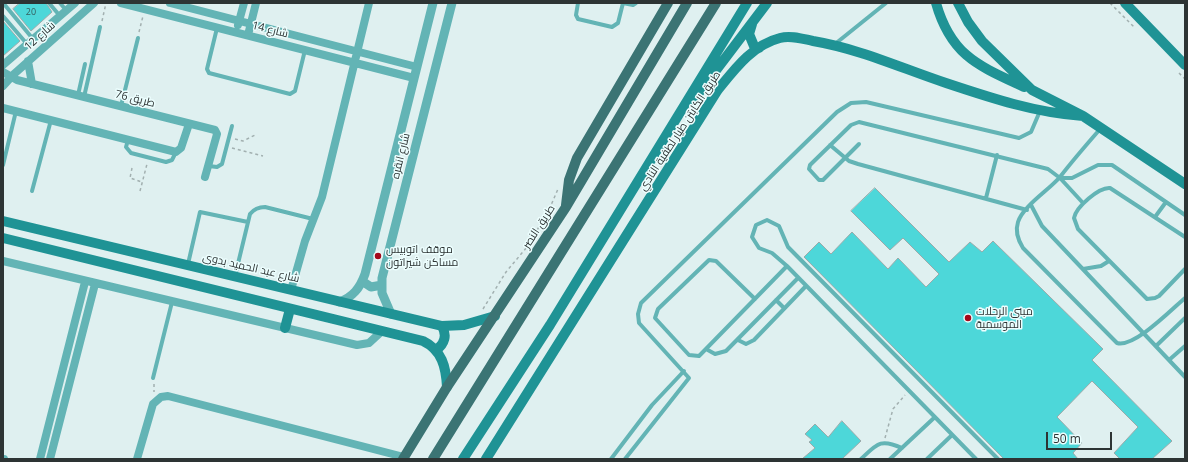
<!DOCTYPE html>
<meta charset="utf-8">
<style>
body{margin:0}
#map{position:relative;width:1188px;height:462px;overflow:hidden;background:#dff0f0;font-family:"Open Sans",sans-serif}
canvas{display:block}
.frame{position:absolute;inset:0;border:4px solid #2d3434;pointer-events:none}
.scale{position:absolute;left:1046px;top:432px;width:66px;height:18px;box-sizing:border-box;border:2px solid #2d3434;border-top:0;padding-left:5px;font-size:12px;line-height:14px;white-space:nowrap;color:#2d3434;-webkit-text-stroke:3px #ecfefe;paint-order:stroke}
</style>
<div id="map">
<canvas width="1188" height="462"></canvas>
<div class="frame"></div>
<div class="scale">50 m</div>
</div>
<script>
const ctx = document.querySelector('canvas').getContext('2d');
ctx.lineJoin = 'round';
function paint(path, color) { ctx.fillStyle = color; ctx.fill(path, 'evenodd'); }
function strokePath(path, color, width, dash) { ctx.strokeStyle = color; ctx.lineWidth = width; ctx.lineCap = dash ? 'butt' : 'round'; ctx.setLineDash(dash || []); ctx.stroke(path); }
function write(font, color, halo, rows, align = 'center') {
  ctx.font = font + ' "Open Sans",Cairo,sans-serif'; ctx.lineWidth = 3; ctx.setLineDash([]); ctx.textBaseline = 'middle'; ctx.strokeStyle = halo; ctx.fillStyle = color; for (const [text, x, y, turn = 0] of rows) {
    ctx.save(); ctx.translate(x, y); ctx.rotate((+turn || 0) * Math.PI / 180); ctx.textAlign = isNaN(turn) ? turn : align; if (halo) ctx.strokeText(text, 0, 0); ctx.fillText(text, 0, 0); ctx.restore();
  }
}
const building = new Path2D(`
 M20 3H46L52 12 31 31 13 9Z
 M3 21 20 41 3 56Z
 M875 188 949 262 970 242 982 252 993 241 1103 349 1092 360 1172 441 1152 459H1120L1114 453 1138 427 1092 381 1057 417 1082 443 1073 453 1078 459H1004L804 257 819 242 831 254 852 232 888 269 898 258 926 287 939 274 903 238 890 250 851 211Z
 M842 421 861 441 842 459H802L815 448 809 442 812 440 805 434 815 424 828 437Z`);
paint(building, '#4dd7d9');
strokePath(building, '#9aaaaa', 1);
strokePath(new Path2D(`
 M1110 3 1134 27
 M102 21 106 3
 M139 32 143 16
 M1179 73 1185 79
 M235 139 243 141 257 134
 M232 148 263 156
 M132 168 130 178 142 182
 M140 191 147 164
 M483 309 506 272 527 247 549 210 558 189
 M154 384V392
 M885 438 893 409 905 395`), '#a2b0b0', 1.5, [3, 3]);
strokePath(new Path2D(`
 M49 3 60 16
 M60 3 66 10
 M578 3 576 15 578 19 612 27 618 23 623 3 633 5 636 3
 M4 4 33 39
 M3 16 27 44
 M217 28 207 69 209 73 290 94 295 91 305 50
 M835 44 886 3
 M78 95 85 64
 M84 97 100 27
 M121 106 138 38
 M1101 128C1087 144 1073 160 1060 177 1049 190 1023 206 1018 222 1015 231 1018 240 1023 248L1117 343C1134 348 1171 310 1185 298
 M128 140 126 147 131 153 166 162 172 160 176 152
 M859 144 823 180H819L809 169 810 165 851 125 859 122 1048 169 1060 178 1083 203
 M830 145 849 161 858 164 1027 210
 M3 165 16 111
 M209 166 217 167 222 164 232 126
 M1060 178H1072L1098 165H1112L1185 215
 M32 191 51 120
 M986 198 997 155
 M1031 205 1042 226 1185 377
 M1155 217 1166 202
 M1185 237 1110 188C1099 187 1076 207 1074 218L1078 229 1147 299 1155 298 1159 296 1185 269
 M188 264 200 212 248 222
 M1083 269 1101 266 1109 261
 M235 276 250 214C254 209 258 207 265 207L313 219
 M755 299 716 261 709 260 658 309 655 318 689 355 699 356 701 354 787 266
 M776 300 784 308
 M738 340 746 344 754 340 806 286
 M1156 346 1185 318
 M706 349 715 354 726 351 798 278
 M1169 360 1185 346
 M153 378 172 302
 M611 459 652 405 684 371
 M625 459 689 378 639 323 638 314 641 303 837 112 851 103 866 102 1019 138 1031 132 1040 111
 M861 459C877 444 880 438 902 448
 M890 459 935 417
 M927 459 952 435
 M976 459 787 266 772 253 759 248 752 237 756 225 767 220 779 226 788 247 998 459`), '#63b4b5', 4);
strokePath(new Path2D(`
 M121 3 414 78
 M170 3 417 67
 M238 25 244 3
 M248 35 256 3
 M28 61 32 84
 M3 65 75 3
 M3 72 17 80 215 130 217 134 205 177
 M3 86 14 74 94 3
 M3 108 176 152 181 148 189 124
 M3 261 357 345 369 343 382 331
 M291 290 305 241 322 197 369 3
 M3 459H4
 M40 459 85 282
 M50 459 95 284
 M137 459 153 404 161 397 168 396 404 457`), '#63b4b5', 8);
strokePath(new Path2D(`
 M362 281 371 287 382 285
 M339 302C353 297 360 288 365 274L433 3
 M391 314 382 293V278L452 3`), '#63b4b5', 9);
strokePath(new Path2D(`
 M936 3C951 56 979 66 1024 87
 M958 3 968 22 982 41 1032 90 1083 116 1185 184
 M1125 3 1185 65
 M752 24 749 34 754 46 759 48
 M691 101 698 94 767 3
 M3 221 442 326 464 325 495 316
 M3 238 423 341C442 350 446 367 447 387
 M285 328 290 309
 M436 350C445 344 447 335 442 326
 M463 459 550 325 747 3
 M486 459 717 91C734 70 752 45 780 38 791 35 803 39 813 41 860 49 901 68 946 83 991 98 1036 113 1083 116`), '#1f9395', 10);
strokePath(new Path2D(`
 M566 205 569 180 577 158 668 3
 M403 459 447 387 566 207 687 3
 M433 459 716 3`), '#3b7474', 10);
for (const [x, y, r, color] of [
 [378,256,4,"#a3081a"],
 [968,318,4,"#a3081a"]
]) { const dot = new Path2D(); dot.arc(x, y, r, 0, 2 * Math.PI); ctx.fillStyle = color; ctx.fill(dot); strokePath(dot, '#ecfefe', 1.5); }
write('9px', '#355d5d', null, [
 ["20",31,12]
]);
write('11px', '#2d3434', '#ecfefe', [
 ["شارع 14",270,30,14],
 ["شارع 12",40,36,-42],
 ["طريق 76",135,99,14],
 ["طريق الكابتن طيار لطفية النادي",680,131,-57],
 ["شارع انقره",401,156,-76],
 ["طريق النصر",539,227,-57],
 ["شارع عبد الحميد بدوى",251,268,13]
]);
write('11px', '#2d3434', '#ecfefe', [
 ["موقف اتوبيس",386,250],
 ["مساكن شيراتون",386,263],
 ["مبنى الرحلات",976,312],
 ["الموسمية",976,325]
], 'left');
</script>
